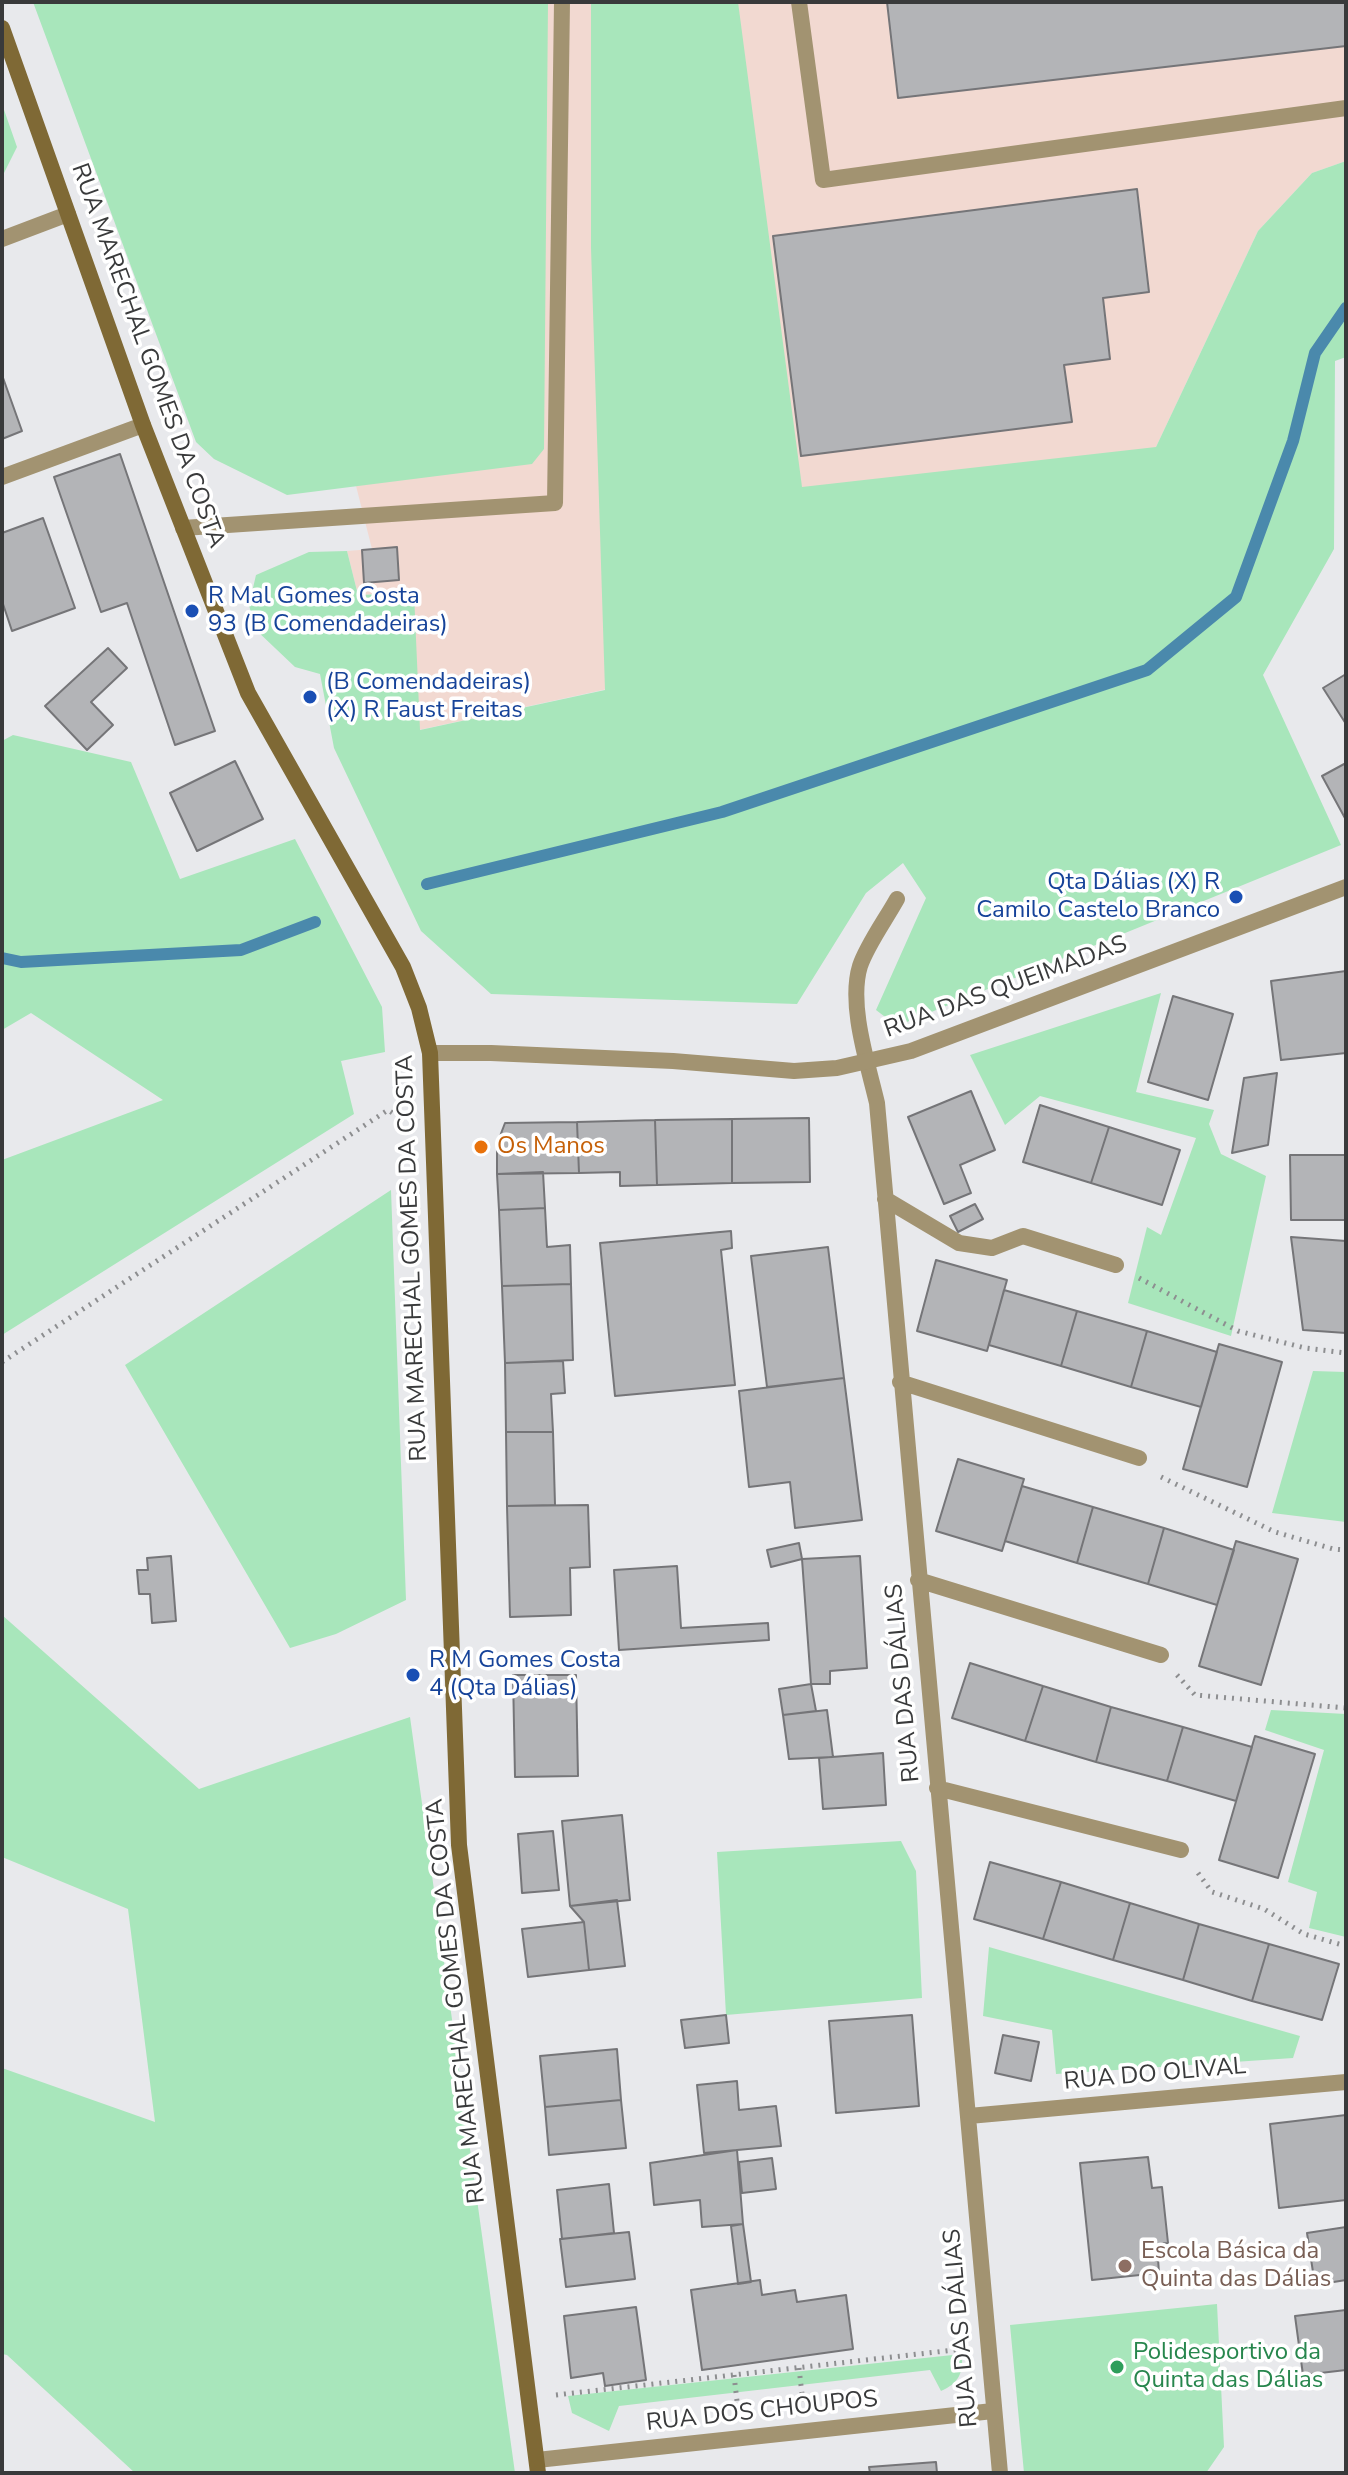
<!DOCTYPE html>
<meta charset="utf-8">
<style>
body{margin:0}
#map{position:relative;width:1348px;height:2475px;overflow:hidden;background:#e8e9ec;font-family:"Nunito Sans",sans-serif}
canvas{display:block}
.frame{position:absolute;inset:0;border:4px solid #393a3b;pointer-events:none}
</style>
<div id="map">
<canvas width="1348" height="2475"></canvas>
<div class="frame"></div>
</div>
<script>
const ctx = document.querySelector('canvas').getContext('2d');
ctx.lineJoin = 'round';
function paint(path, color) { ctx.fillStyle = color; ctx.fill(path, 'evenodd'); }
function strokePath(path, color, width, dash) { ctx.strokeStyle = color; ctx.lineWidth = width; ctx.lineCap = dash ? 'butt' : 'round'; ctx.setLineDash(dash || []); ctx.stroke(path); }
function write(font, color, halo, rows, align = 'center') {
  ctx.font = font + ' "Nunito Sans",sans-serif'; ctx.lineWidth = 7; ctx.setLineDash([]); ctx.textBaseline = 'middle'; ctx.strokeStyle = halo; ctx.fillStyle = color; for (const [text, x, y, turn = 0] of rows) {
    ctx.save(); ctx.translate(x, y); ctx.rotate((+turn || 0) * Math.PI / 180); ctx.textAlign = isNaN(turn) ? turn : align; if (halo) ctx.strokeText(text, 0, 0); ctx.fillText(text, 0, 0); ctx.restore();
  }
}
paint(new Path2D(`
 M73 2H1346V161L1312 173 1258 231 1131 500 612 688 419 730 413 593 358 595 347 551 372 549 352 470Z`), '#f2d9d1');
paint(new Path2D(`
 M33 2H548L544 449 532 464 287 495 214 459 196 442Z
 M591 2H738L802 487 1156 447 1258 231 1312 173 1346 161V357L1335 361 1334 549 1263 675 1341 845 897 1026 876 1010 926 898 903 863 866 893 797 1004 491 994 421 931 334 748 320 674 295 667 255 629 249 605 256 575 309 552 347 551 358 595 414 593 420 730 605 690 591 248Z
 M2 104 17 147 4 173 2 167Z
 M13 735 131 762 180 879 295 839 382 1007 385 1052 341 1061 354 1114 2 1335V1160L163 1100 31 1013 2 1030V741Z
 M1161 993 1136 1092 1214 1110 1209 1124 1221 1154 1266 1176 1231 1336 1128 1303 1147 1227 1161 1235 1196 1138 1040 1096 1005 1125 970 1055Z
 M391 1190 406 1600 336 1634 290 1648 125 1365Z
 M1313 1371 1346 1372V1522L1272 1513Z
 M2 1615 199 1789 410 1717 515 2473H135L7 2355 2 2354V2068L155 2122 128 1909 2 1857Z
 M1271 1710 1346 1714V1937L1309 1928 1317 1892 1288 1882 1324 1750 1265 1730Z
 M901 1841 916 1871 922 1998 726 2015 717 1852Z
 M989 1947 1300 2036 1293 2058 1056 2074 1052 2030 983 2016Z
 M1217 2304 1224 2447 1206 2473H1024L1010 2325Z
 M962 2354C963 2374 959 2383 941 2391L930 2370 619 2406 609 2431 572 2413 568 2396Z`), '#a8e6bb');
strokePath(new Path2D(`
 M427 884 722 812 1147 670 1236 597 1293 441 1315 353 1346 308
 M2 958 21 962 241 950 315 922`), '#4a89ac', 12);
const building = new Path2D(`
 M887 2H1346V46L898 98Z
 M1137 189 1149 292 1103 298 1110 359 1064 365 1072 422 801 456 773 236Z
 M2 375 22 431 2 439Z
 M120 454 215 731 175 745 127 603 101 612 54 477Z
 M43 518 75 608 12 631 2 601V533Z
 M397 547 399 580 364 583 362 550Z
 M108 648 127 668 91 702 113 725 87 750 45 706Z
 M1346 674V724L1323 688Z
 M235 761 263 819 197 851 170 793Z
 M1346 763V820L1322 776Z
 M1346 971V1053L1281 1060 1271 981Z
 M1173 996 1233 1014 1208 1100 1148 1082Z
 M1277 1073 1268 1145 1232 1153 1244 1078Z
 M971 1091 995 1150 960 1165 971 1193 944 1204 908 1117Z
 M1040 1105 1109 1127 1091 1183 1023 1162Z
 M809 1118 810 1182 732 1183V1119Z
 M732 1119V1183L657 1185 655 1120Z
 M655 1120 657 1185 620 1186V1172L579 1173 577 1122Z
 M577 1122 579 1173 497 1174V1144L505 1123Z
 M1109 1127 1180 1150 1162 1205 1091 1183Z
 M1290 1155H1346V1220H1291Z
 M543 1172 545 1208 499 1210 497 1174Z
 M975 1204 983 1219 958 1232 950 1216Z
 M545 1208 547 1247 570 1245 571 1284 502 1286 499 1210Z
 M731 1231 732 1248 721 1250 735 1385 615 1396 600 1243Z
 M1291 1237 1346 1241V1333L1303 1330Z
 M828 1247 844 1378 767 1387 751 1256Z
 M936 1260 1007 1280 987 1351 917 1331Z
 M571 1284 573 1360 505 1363 502 1286Z
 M1004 1290 1077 1311 1061 1366 989 1345Z
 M1077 1311 1147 1331 1131 1387 1061 1366Z
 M1147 1331 1217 1352 1201 1407 1131 1387Z
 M1219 1344 1282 1362 1247 1487 1183 1469Z
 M563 1361 565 1393 551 1394 553 1432H506L505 1363Z
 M844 1378 862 1520 795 1528 790 1482 749 1487 739 1391Z
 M506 1432H553L555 1505 507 1506Z
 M958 1459 1024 1479 1002 1551 936 1531Z
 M1022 1486 1093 1507 1077 1563 1005 1541Z
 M588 1505 590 1567 570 1568 571 1615 510 1617 507 1506Z
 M1093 1507 1164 1528 1148 1584 1077 1563Z
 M1164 1528 1234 1550 1217 1605 1148 1584Z
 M1236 1541 1298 1559 1261 1685 1199 1666Z
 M799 1543 802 1559 771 1567 767 1550Z
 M171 1556 176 1621 152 1623 150 1594H139L137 1570H148L147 1558Z
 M860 1556 867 1668 830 1671V1684H811L802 1559Z
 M677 1566 681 1628 768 1623 769 1640 619 1650 614 1570Z
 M970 1663 1043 1686 1025 1741 952 1718Z
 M513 1675H576L578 1776 515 1777Z
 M811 1684 816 1711 783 1715 779 1689Z
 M1043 1686 1111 1707 1096 1762 1025 1741Z
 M1111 1707 1183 1727 1167 1781 1096 1762Z
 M827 1710 833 1757 789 1759 783 1715Z
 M1183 1727 1252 1747 1236 1801 1167 1781Z
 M1255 1736 1315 1754 1278 1878 1219 1860Z
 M883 1753 886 1805 823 1809 819 1758Z
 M622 1815 630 1900 570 1906 562 1821Z
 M553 1831 559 1890 522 1893 518 1834Z
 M990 1862 1061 1882 1043 1939 974 1919Z
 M1061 1882 1130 1903 1113 1960 1043 1939Z
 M617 1900 625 1966 589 1970 584 1922 570 1906Z
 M1130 1903 1199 1924 1183 1980 1113 1960Z
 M584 1922 589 1970 528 1977 522 1929Z
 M1199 1924 1269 1944 1252 2001 1183 1980Z
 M1269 1944 1339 1964 1322 2020 1252 2001Z
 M726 2015 729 2043 685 2048 681 2020Z
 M912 2015 919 2106 836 2113 829 2021Z
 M1003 2035 1039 2042 1031 2081 995 2073Z
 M617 2049 621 2100 545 2107 540 2056Z
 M737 2081 739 2110 776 2106 781 2146 704 2153 697 2085Z
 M621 2100 626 2148 549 2155 545 2107Z
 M1346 2115V2200L1279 2208 1270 2124Z
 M737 2150 743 2224 702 2227 700 2200 654 2205 650 2163Z
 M1148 2157 1152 2188 1162 2187 1168 2243 1157 2244 1159 2273 1092 2280 1080 2163Z
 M772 2158 776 2189 742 2193 739 2162Z
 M609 2184 614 2233 562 2239 557 2190Z
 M743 2224 751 2282 738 2284 731 2226Z
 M1346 2227V2280L1315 2285 1307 2233Z
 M629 2232 635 2279 566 2287 560 2239Z
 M760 2280 762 2295 795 2290 797 2302 846 2295 853 2349 702 2370 691 2290Z
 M636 2307 646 2380 605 2386 603 2373 571 2378 564 2316Z
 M1346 2310V2370L1303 2375 1295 2316Z
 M936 2462 937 2473H870L869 2467Z`);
paint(building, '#b3b4b7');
strokePath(building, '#757578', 2);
strokePath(new Path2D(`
 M1139 1278 1238 1331 1305 1348 1346 1353
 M2 1362 388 1110 403 1120
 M1161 1477 1275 1532 1333 1549 1346 1550
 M1177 1675 1195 1695 1346 1708
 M1198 1873 1212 1892 1264 1909 1304 1934 1346 1946
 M799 2368 803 2403
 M734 2375 738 2410
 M556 2395 963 2349`), '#8d8e90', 5, [2, 6]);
strokePath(new Path2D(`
 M799 2 823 180 1346 108
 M2 239 68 214
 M183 528 555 503 562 2`), '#a29371', 16);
strokePath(new Path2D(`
 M2 477 143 425
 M897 899C886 919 867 945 860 966 848 1005 868 1064 877 1103L1000 2473
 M885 1199 959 1243 992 1248 1023 1236 1116 1265
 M900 1382 1139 1458
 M918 1580 1161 1655
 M937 1788 1181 1850
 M969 2116 1346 2082
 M537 2460 993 2411`), '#a29371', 16);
strokePath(new Path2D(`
 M430 1053H491L673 1061 794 1071 837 1068 911 1051 1346 887`), '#a29371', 16);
strokePath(new Path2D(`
 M2 28 143 425 248 693 403 967 419 1008 430 1053 459 1845 538 2473`), '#7f6935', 16);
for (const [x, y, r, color] of [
 [192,611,8,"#1a4fb4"],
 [310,697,8,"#1a4fb4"],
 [1236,897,8,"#1a4fb4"],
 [481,1147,8,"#e8710a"],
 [413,1675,8,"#1a4fb4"],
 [1125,2266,8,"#8d6e63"],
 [1117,2367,8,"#2e9e5b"]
]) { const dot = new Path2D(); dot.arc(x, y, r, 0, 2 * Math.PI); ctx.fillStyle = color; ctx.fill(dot); strokePath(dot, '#fff', 3); }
write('24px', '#393a3b', '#fff', [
 ["RUA MARECHAL GOMES DA COSTA",147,356,70],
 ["RUA DAS QUEIMADAS",1006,988,-20],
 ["RUA MARECHAL GOMES DA COSTA",413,1258,-92],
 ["RUA DAS DÁLIAS",904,1683,-95],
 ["RUA MARECHAL GOMES DA COSTA",457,2001,-96],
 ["RUA DO OLIVAL",1155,2075,-5],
 ["RUA DAS DÁLIAS",962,2328,-95],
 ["RUA DOS CHOUPOS",762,2412,-6]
]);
write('24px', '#164399', '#fff', [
 ["R Mal Gomes Costa",208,597],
 ["93 (B Comendadeiras)",208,625],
 ["(B Comendadeiras)",326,683],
 ["(X) R Faust Freitas",326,711],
 ["Qta Dálias (X) R",1220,883,"right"],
 ["Camilo Castelo Branco",1220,911,"right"],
 ["R M Gomes Costa",429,1661],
 ["4 (Qta Dálias)",429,1689]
], 'left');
write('24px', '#c56008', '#fff', [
 ["Os Manos",497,1147]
], 'left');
write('24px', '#785e54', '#fff', [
 ["Escola Básica da",1141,2252],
 ["Quinta das Dálias",1141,2280]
], 'left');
write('24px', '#27864d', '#fff', [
 ["Polidesportivo da",1133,2353],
 ["Quinta das Dálias",1133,2381]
], 'left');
</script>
